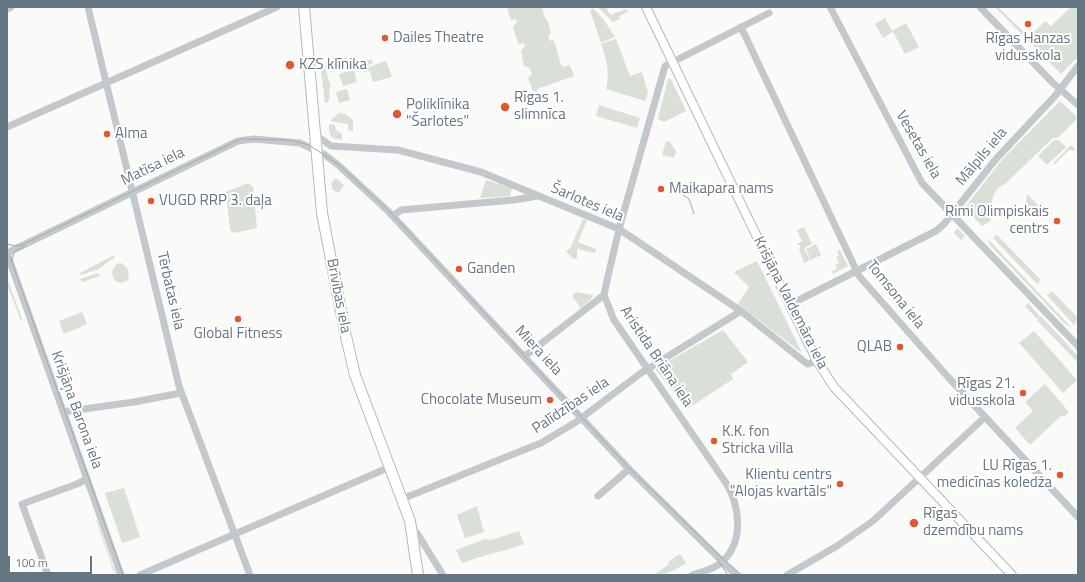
<!DOCTYPE html>
<meta charset="utf-8">
<style>
body{margin:0}
#map{position:relative;width:1085px;height:582px;overflow:hidden;background:#fafaf8;font-family:"Titillium Web",sans-serif}
canvas{display:block}
.frame{position:absolute;inset:0;border:8px solid #657683;pointer-events:none}
.scale{position:absolute;left:8px;top:556px;width:84px;height:18px;box-sizing:border-box;border:2px solid #657683;border-top:0;padding-left:5px;font-size:12px;line-height:14px;white-space:nowrap;color:#657683;-webkit-text-stroke:3px #fff;paint-order:stroke}
</style>
<div id="map">
<canvas width="1085" height="582"></canvas>
<div class="frame"></div>
<div class="scale">100 m</div>
</div>
<script>
const ctx = document.querySelector('canvas').getContext('2d');
ctx.lineJoin = 'round';
function paint(path, color) { ctx.fillStyle = color; ctx.fill(path, 'evenodd'); }
function strokePath(path, color, width, dash) { ctx.strokeStyle = color; ctx.lineWidth = width; ctx.lineCap = dash ? 'butt' : 'round'; ctx.setLineDash(dash || []); ctx.stroke(path); }
function write(font, color, halo, rows, align = 'center') {
  ctx.font = font + ' "Titillium Web",sans-serif'; ctx.lineWidth = 4; ctx.setLineDash([]); ctx.textBaseline = 'middle'; ctx.strokeStyle = halo; ctx.fillStyle = color; for (const [text, x, y, turn = 0] of rows) {
    ctx.save(); ctx.translate(x, y); ctx.rotate((+turn || 0) * Math.PI / 180); ctx.textAlign = isNaN(turn) ? turn : align; if (halo) ctx.strokeText(text, 0, 0); ctx.fillText(text, 0, 0); ctx.restore();
  }
}
paint(new Path2D(`
 M507 7H542L544 16C549 21 549 27 551 33L548 36 550 41 553 40 555 43 561 65 563 67 570 65 574 76 537 89 538 91H533L528 78 532 74 529 67 524 66 521 50 525 47 524 43 519 44C516 38 514 32 513 26L517 23 516 19 511 20Z
 M598 7H606L610 15 626 9 628 12 619 16 620 19 613 22Z
 M995 7H998L1029 37 1045 21 1051 26 1071 7H1078V57L1061 74Z
 M592 9H594L604 20 615 37 601 43 590 10Z
 M885 18 892 31 906 23 919 47 905 54 893 32 883 38 875 24Z
 M616 39 630 76 642 72 648 93 645 101 606 89C610 72 607 61 601 44Z
 M347 57 350 66 332 72 329 63Z
 M372 59 373 63 368 65 369 67 386 61 392 77 373 82 370 71 364 72 361 63Z
 M323 61 331 87H329L330 98 328 99 329 102 325 103 320 62Z
 M354 70 357 82 343 86 339 74Z
 M668 79H671L686 111 664 122 658 119Z
 M347 89 350 100 339 103 336 92Z
 M1060 101 1076 116V120L1058 138H1053L1005 184C990 189 991 208 991 221L982 226 967 210 966 206 1001 161Z
 M599 105 640 118 637 128 596 116Z
 M339 113 345 114 353 120V131L348 130V124L330 121Z
 M329 124 335 125 336 130 342 134V140L332 138 329 132Z
 M1054 140H1058L1066 147 1047 165 1038 156Z
 M666 141 670 142 676 151 674 158 662 155Z
 M1071 145 1075 149 1073 151 1070 149 1054 165V162Z
 M336 178 344 185 339 193 333 190 331 183Z
 M486 180 512 188 510 196 480 198Z
 M248 183 253 187 257 228 234 233 230 230 226 192Z
 M1027 194 1046 213 1045 215H1038L1034 218 1026 203Z
 M583 219 587 220 578 242 596 249 595 253 577 249V258L573 259 566 251 571 247Z
 M804 227 812 244 804 248 810 260 804 263 799 248 801 246 797 244 802 241 797 230Z
 M957 228 965 236 961 240 954 233Z
 M997 235 1041 280 1037 284 993 238Z
 M988 239 1071 327 1065 324 989 244Z
 M816 244 821 255 811 260 806 249Z
 M840 250 848 266 833 274 832 271 837 269 835 265 839 263 836 257 839 256 837 251Z
 M114 255 115 257 99 269 81 275 80 273Z
 M757 261 802 353 738 304 749 287 734 272Z
 M121 263C128 267 131 274 127 281L120 283 114 280 112 272 116 264Z
 M98 273 100 276 82 282 80 279Z
 M7 279 22 318 21 321 7 284Z
 M1052 291 1076 316 1077 320 1074 325 1047 295Z
 M576 292 593 295 592 298 581 308 572 296Z
 M1028 303 1040 316 1037 319 1025 306Z
 M82 312 87 324 64 334 59 321Z
 M1041 316 1078 356V363L1037 320Z
 M723 330 748 362 731 374 733 379 687 409 655 369Z
 M1034 331 1077 380 1063 393 1019 343Z
 M1045 384 1069 412 1064 417 1062 415 1030 445 1015 428 1033 411 1025 402Z
 M124 488 140 537 122 543 105 493Z
 M477 506 484 532 465 538 457 515Z
 M96 520H97L115 572 114 573Z
 M519 531 524 544C502 552 483 555 462 563L456 550 485 539 491 540Z
 M680 554 686 563C675 570 667 575 654 575L669 564 668 562Z`), '#dadfd7');
strokePath(new Path2D(`
 M683 195 689 199 694 214`), '#bbc7cb', 1.5);
const major = new Path2D(`
 M646 7 817 361 834 387 1012 575`);
const highway = new Path2D(`
 M304 7 322 213 345 332 355 375 410 521 418 575`);
strokePath(major, '#b5babe', 10);
strokePath(highway, '#b4b9bd', 12);
strokePath(new Path2D(`
 M88 7 179 386 250 575
 M830 7 922 183 1078 346
 M980 7 1052 82 1078 105
 M7 9 11 7
 M741 27 859 276 948 377 1078 517
 M7 127 277 7
 M316 135 331 146 398 150 481 172 619 229 741 311 806 363 808 364 817 361
 M393 216 401 210 513 200 538 196
 M7 253 238 141 254 139 300 143 325 155 337 164 388 211 629 469 736 575
 M7 253 121 575
 M789 305 936 231 944 224 996 159 1055 96 1078 66
 M525 356 604 295
 M63 412 134 402 181 393
 M598 496 629 469
 M402 499 541 443 576 422 641 373 741 311
 M413 530 417 533 443 575
 M48 575 22 504 77 484 87 479
 M140 575 390 467
 M692 575C702 572 715 569 723 561 744 541 740 506 726 483L614 320 604 295 606 285 619 229 665 66 769 13
 M787 575 837 546 873 521 985 417`), '#c3c8cc', 7);
strokePath(major, '#fff', 8);
strokePath(highway, '#fff', 10);
strokePath(new Path2D(`
 M7 244 16 246 22 245 241 139 289 140 309 145 338 164 389 211 630 469 724 560 742 575
 M10 257 123 575
 M12 262 14 252 25 246
 M717 559 728 575`), '#a2aab0', 1);
for (const [x, y, r, color] of [
 [1028,24,4,"#e4572e"],
 [385,38,4,"#e4572e"],
 [290,65,5,"#e4572e"],
 [505,107,5,"#e4572e"],
 [397,114,5,"#e4572e"],
 [107,134,4,"#e4572e"],
 [661,189,4,"#e4572e"],
 [151,201,4,"#e4572e"],
 [1057,221,4,"#e4572e"],
 [459,269,4,"#e4572e"],
 [238,319,4,"#e4572e"],
 [900,347,4,"#e4572e"],
 [1023,393,4,"#e4572e"],
 [550,400,4,"#e4572e"],
 [714,441,4,"#e4572e"],
 [1060,475,4,"#e4572e"],
 [840,484,4,"#e4572e"],
 [914,523,5,"#e4572e"]
]) { const dot = new Path2D(); dot.arc(x, y, r, 0, 2 * Math.PI); ctx.fillStyle = color; ctx.fill(dot); strokePath(dot, '#fff', 1.5); }
write('15px', '#657683', '#fff', [
 ["Dailes Theatre",393,38],
 ["Rīgas Hanzas",1028,39,"center"],
 ["vidusskola",1028,56,"center"],
 ["KZS klīnika",299,65],
 ["Rīgas 1.",514,98],
 ["slimnīca",514,115],
 ["Poliklīnika",406,105],
 ["\"Šarlotes\"",406,122],
 ["Alma",115,134],
 ["Maikapara nams",669,189],
 ["VUGD RRP 3. daļa",159,201],
 ["Rimi Olimpiskais",1049,212,"right"],
 ["centrs",1049,229,"right"],
 ["Ganden",467,269],
 ["Global Fitness",238,334,"center"],
 ["QLAB",892,347,"right"],
 ["Rīgas 21.",1015,384,"right"],
 ["vidusskola",1015,401,"right"],
 ["Chocolate Museum",542,400,"right"],
 ["K.K. fon",722,432],
 ["Stricka villa",722,449],
 ["LU Rīgas 1.",1052,466,"right"],
 ["medicīnas koledža",1052,483,"right"],
 ["Klientu centrs",832,475,"right"],
 ["\"Alojas kvartāls\"",832,492,"right"],
 ["Rīgas",923,514],
 ["dzemdību nams",923,531]
], 'left');
write('15px', '#657683', '#fff', [
 ["Vesetas iela",918,145,60],
 ["Mālpils iela",982,157,-50],
 ["Matīsa iela",153,167,-26],
 ["Šarlotes iela",587,203,23],
 ["Tērbatas iela",170,291,77],
 ["Tomsona iela",895,295,51],
 ["Brīvības iela",338,296,79],
 ["Krišjāņa Valdemāra iela",790,303,63],
 ["Miera iela",538,351,47],
 ["Aristida Briāna iela",656,357,56],
 ["Palīdzības iela",571,406,-34],
 ["Krišjāņa Barona iela",76,410,70]
]);
</script>
